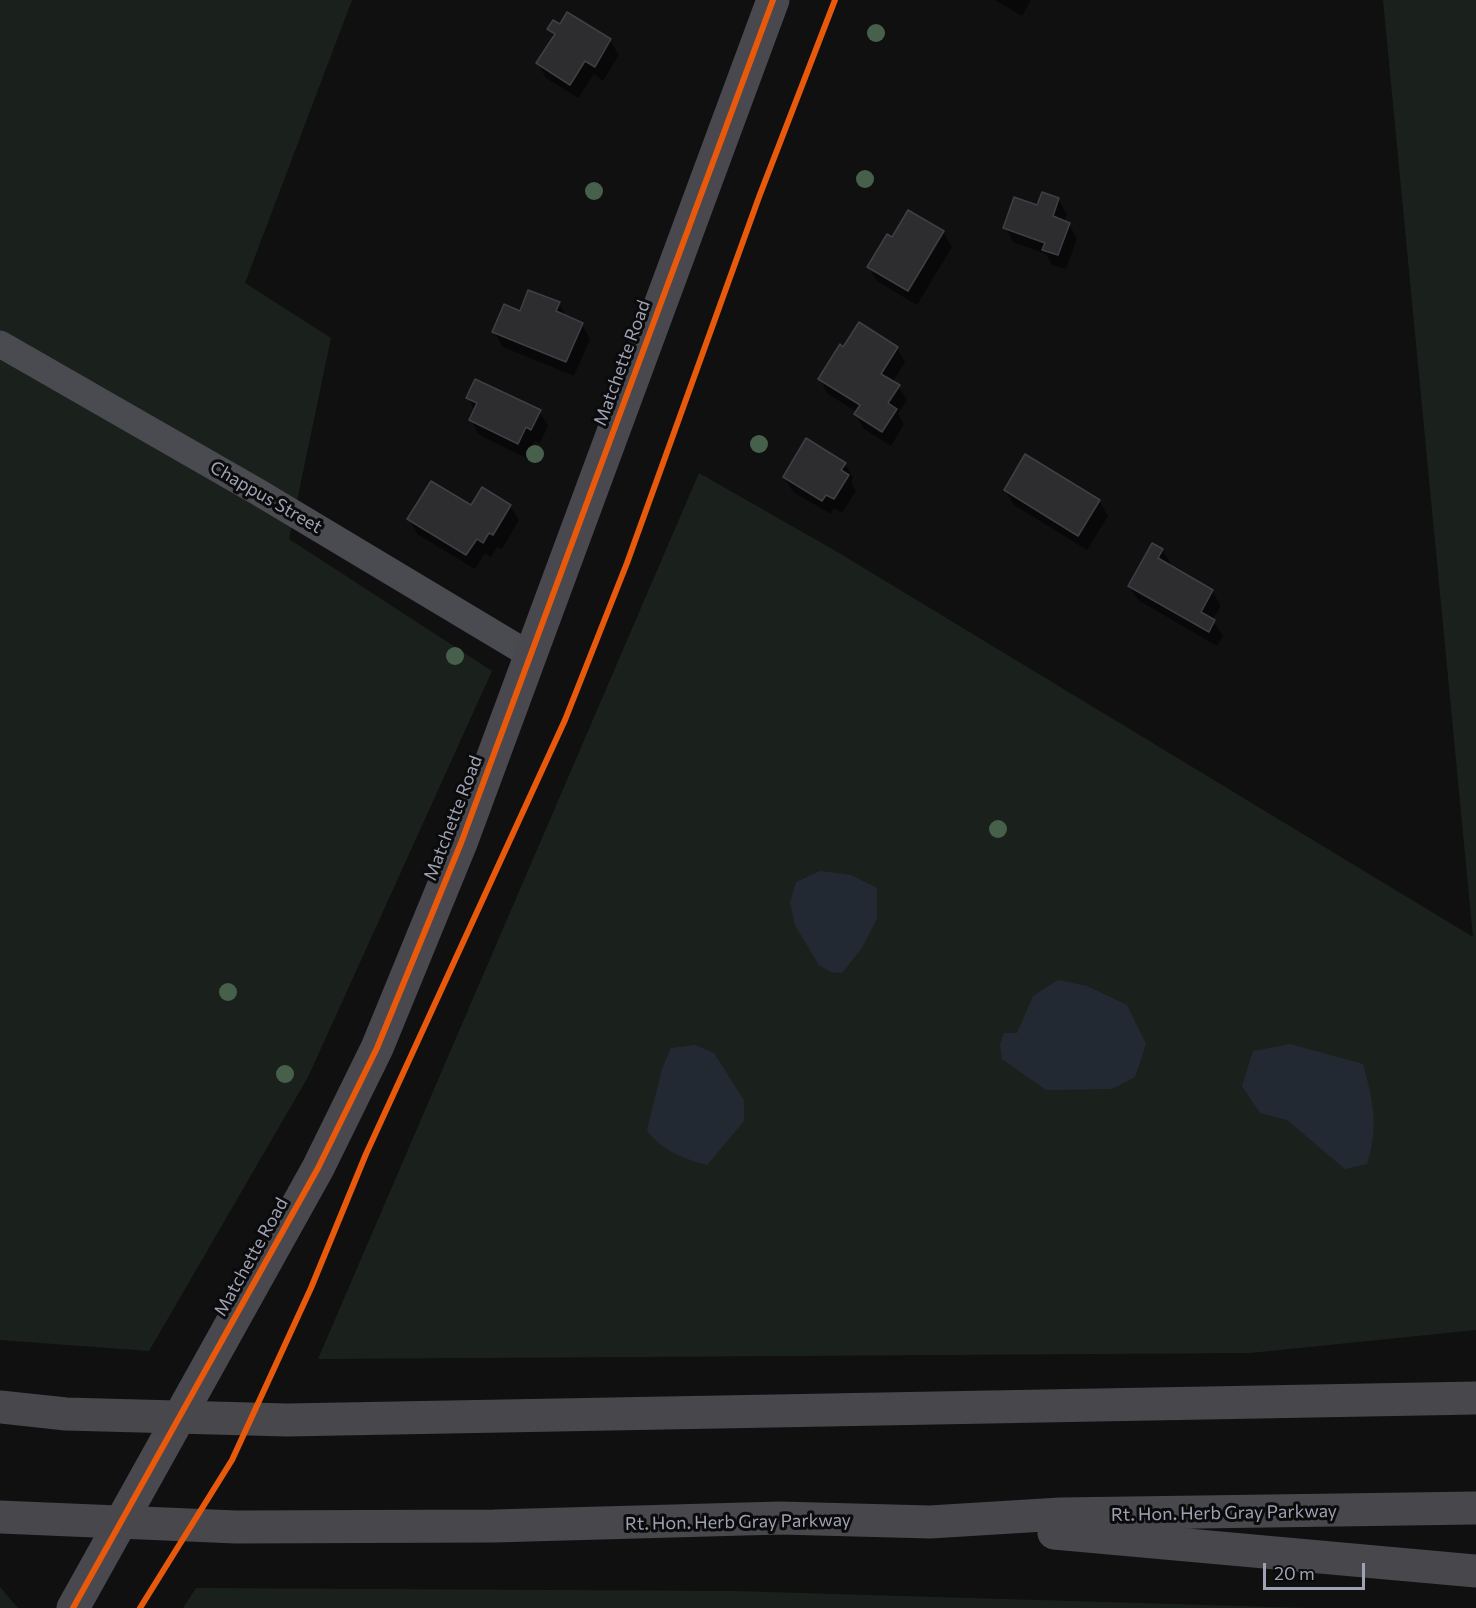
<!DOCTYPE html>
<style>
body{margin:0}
#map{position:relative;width:1476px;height:1608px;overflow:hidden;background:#101011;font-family:Commissioner,sans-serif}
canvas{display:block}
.scale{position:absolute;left:1263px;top:1563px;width:102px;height:27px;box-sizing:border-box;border:3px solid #9fa2b4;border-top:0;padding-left:8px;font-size:18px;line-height:21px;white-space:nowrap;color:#9fa2b4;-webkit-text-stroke:4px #0b0b0c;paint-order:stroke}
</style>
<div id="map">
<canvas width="1476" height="1608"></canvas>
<div class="scale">20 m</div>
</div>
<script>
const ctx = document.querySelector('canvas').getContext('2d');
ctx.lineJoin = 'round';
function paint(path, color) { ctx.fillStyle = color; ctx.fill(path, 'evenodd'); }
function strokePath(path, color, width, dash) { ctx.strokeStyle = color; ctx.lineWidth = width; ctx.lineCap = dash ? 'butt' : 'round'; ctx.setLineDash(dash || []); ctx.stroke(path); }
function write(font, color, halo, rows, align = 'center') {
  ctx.font = font + ' Commissioner,sans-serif'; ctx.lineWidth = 6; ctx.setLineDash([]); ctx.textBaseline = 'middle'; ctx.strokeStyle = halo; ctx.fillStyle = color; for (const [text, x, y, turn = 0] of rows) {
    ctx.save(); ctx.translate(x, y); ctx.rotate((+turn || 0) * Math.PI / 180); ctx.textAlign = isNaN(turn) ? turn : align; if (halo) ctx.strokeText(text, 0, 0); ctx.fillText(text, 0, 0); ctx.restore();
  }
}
paint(new Path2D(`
 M0 0H352L245 283 331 338 289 539 492 671 308 1077 149 1351 0 1340Z
 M1383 0H1476V1330L1250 1353 318 1359 699 473 834 550 1473 937Z
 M0 1587 18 1608H0Z
 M196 1588 733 1591 1308 1608H183Z`), '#1a211c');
paint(new Path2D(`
 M820 871 851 875 877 888V919L861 949 842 973 831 972 819 965 795 925 790 903 796 882Z
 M1058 980 1087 986 1127 1005 1146 1044 1135 1077 1112 1089 1046 1090 1002 1059 1000 1045 1004 1033H1017L1033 996Z
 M1290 1044 1363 1064C1373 1100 1379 1128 1367 1164L1345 1169 1287 1120 1260 1113 1242 1086 1253 1051Z
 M695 1045 714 1053 744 1100V1121L707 1165C686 1160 659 1149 647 1130L662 1069 671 1048Z`), '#232933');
paint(new Path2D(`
 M995 0H1031L1022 16Z
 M568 14 610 41 619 55 603 81 594 74 578 98 546 78 538 63 554 38 549 29 561 26Z
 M1058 199 1067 214 1064 222 1069 224 1077 239 1066 269 1052 265 1046 254 1013 242 1005 227 1038 207Z
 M943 232 952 247 917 305 877 281 869 267 893 239Z
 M559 303 567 318 582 324 590 339 574 376 503 347 494 332Z
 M897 348 905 362 893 382 898 386 907 400 898 414 904 424 891 446 864 429 856 415 857 412 828 394 820 379 844 349Z
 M468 398 539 411 548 426 540 443 534 441 526 458 479 435 471 420 475 411Z
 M845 464 853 478 851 482 856 491 842 513 834 508 831 514 793 492 784 477Z
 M1005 490 1099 501 1108 516 1087 550 1014 505Z
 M510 506 519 520 502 549 497 547 491 557 485 553 475 569 417 534 409 519Z
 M1162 550 1171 564 1169 567 1212 591 1221 606 1212 620 1223 636 1217 646 1138 600 1129 586Z`), '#0007');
const building = new Path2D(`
 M567 12 611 39 595 67 585 61 570 85 536 63 555 34 547 29 553 20 560 24Z
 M1042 192 1059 198 1053 216 1070 223 1058 255 1042 250 1045 243 1003 228 1014 197 1037 205Z
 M908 210 944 231 908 291 867 267 887 234 892 237Z
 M528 290 560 302 556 311 583 323 566 362 492 332 504 304 520 311Z
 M859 322 898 347 881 374 900 385 888 403 897 409 882 432 854 414 860 405 818 379 840 344 843 347Z
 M475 379 541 410 531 430 526 427 518 444 469 420 477 403 466 398Z
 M806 438 846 463 841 470 849 475 834 499 826 495 822 501 783 477Z
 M1025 454 1100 500 1078 536 1004 490Z
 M431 481 471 505 482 487 511 505 493 535 489 533 483 543 477 539 466 555 407 519Z
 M1152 543 1163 549 1158 558 1213 590 1201 612 1215 620 1209 632 1128 586Z`);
paint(building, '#2d2d30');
strokePath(building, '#3f3f45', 1.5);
strokePath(new Path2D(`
 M0 344 258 492 530 655`), '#4a4a51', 27);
strokePath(new Path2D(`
 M73 1608 318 1168 377 1048 461 843 773 0`), '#48484e', 33);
strokePath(new Path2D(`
 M0 1407 66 1414 287 1420 1476 1398
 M0 1517 236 1527 494 1526 780 1518 930 1522 1060 1514 1476 1508
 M1054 1533 1476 1571`), '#47474c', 33);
strokePath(new Path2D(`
 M73 1608 318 1168 377 1048 461 843 773 0
 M140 1608 232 1460 311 1288 366 1154 565 720 627 563 759 197 835 0`), '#e8590c', 6);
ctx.fillStyle = '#47604c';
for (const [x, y] of [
 [876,33],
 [865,179],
 [594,191],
 [759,444],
 [535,454],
 [455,656],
 [998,829],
 [228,992],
 [285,1074]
]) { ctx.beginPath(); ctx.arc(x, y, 9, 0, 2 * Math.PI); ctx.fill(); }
write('18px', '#9fa2b4', '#0b0b0c', [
 ["Matchette Road",622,363,-70],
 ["Chappus Street",266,497,30],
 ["Matchette Road",453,818,-69],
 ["Matchette Road",251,1257,-61],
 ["Rt. Hon. Herb Gray Parkway",1224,1513,-1],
 ["Rt. Hon. Herb Gray Parkway",738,1522,-1]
]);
</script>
